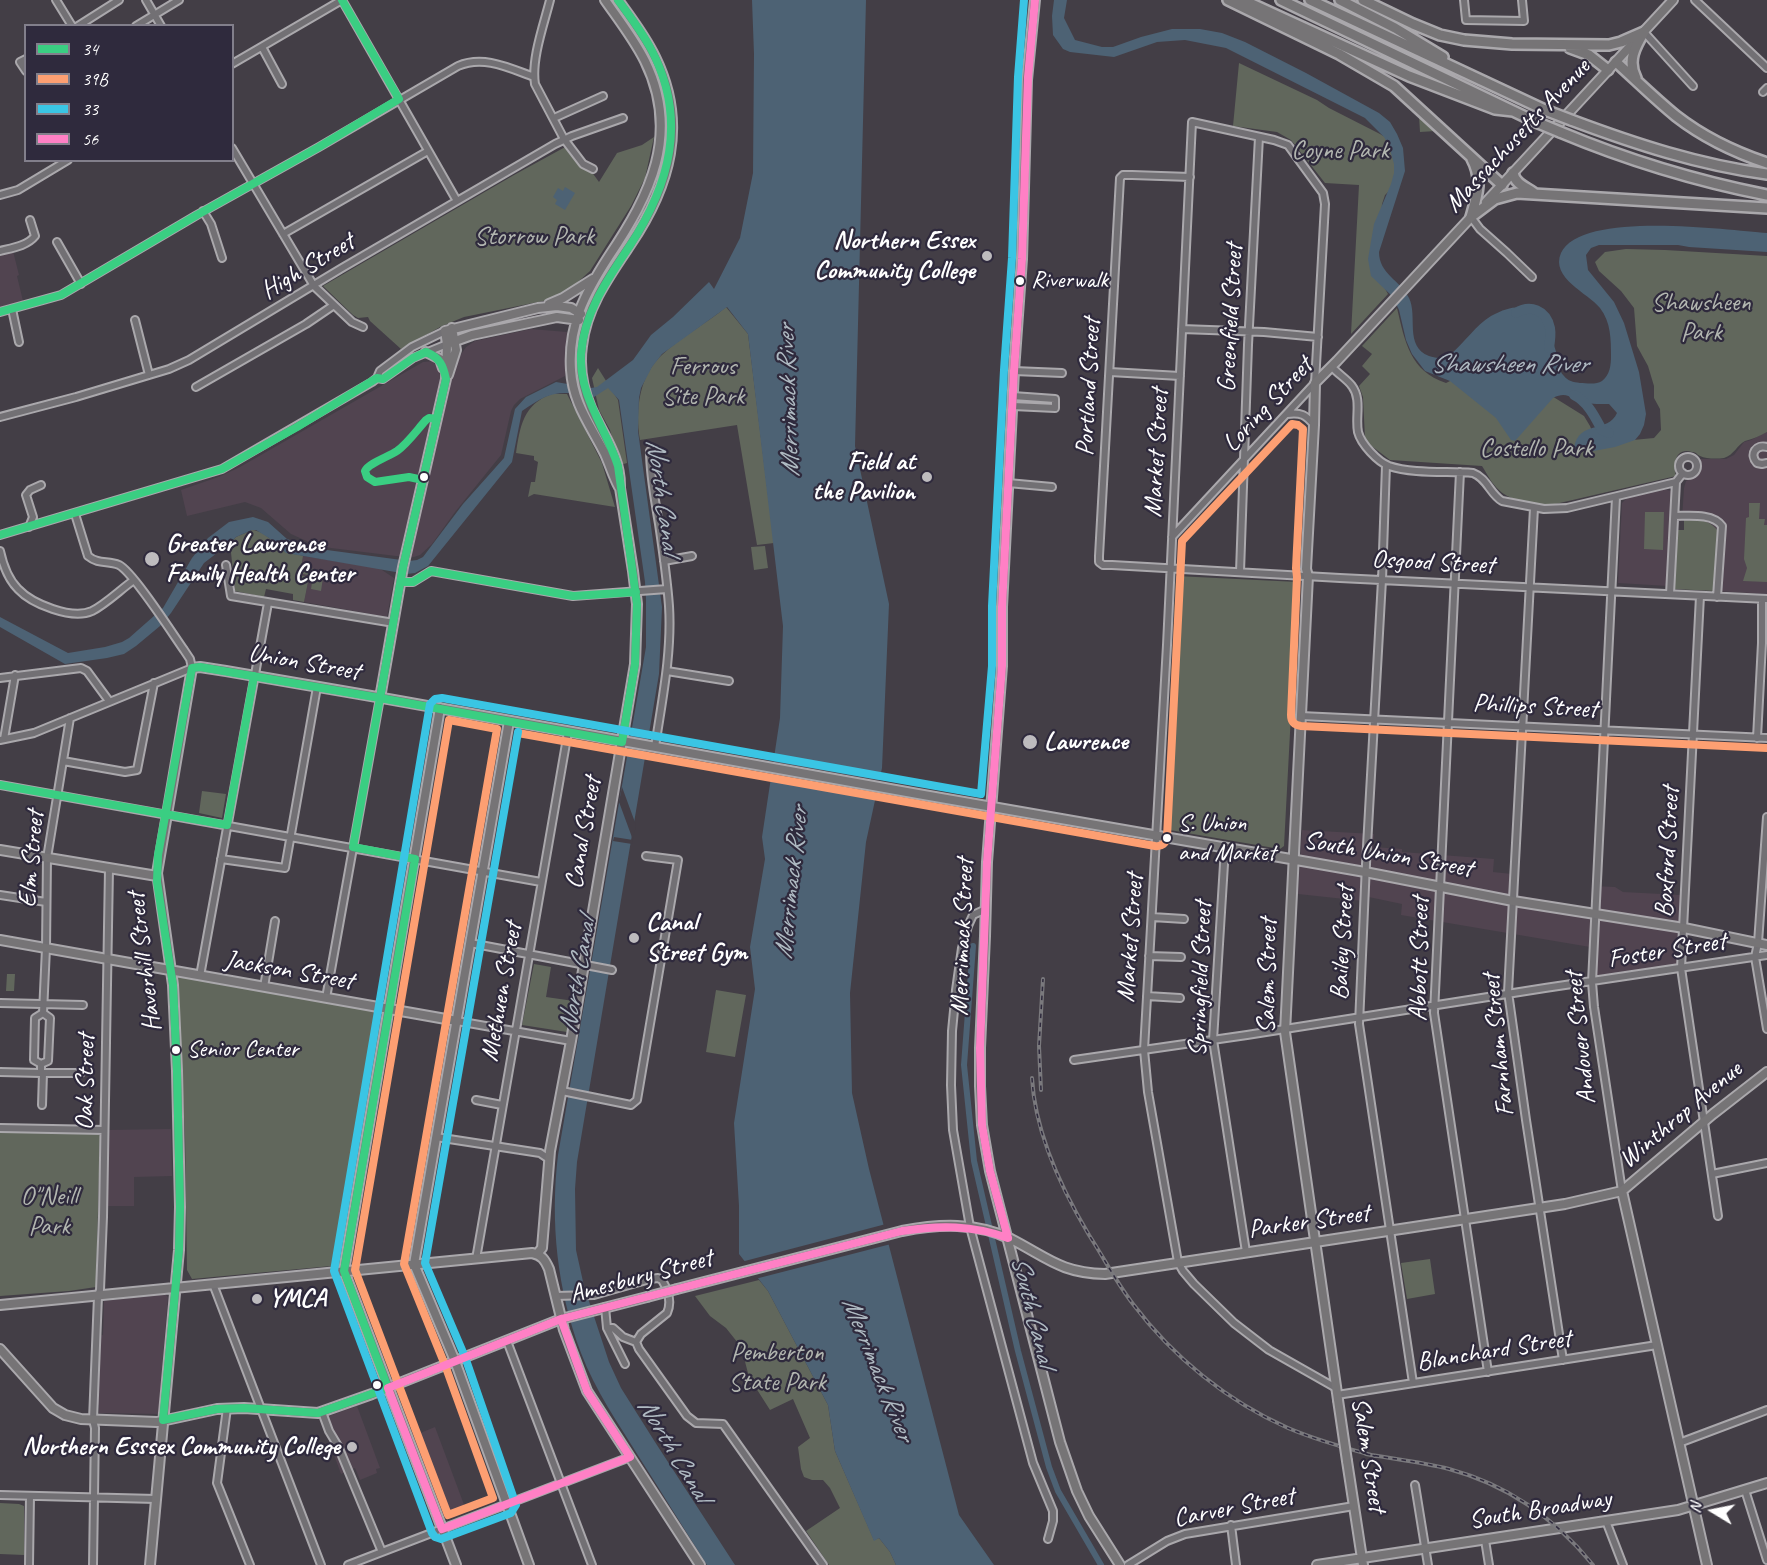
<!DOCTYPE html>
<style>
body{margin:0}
#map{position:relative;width:1767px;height:1565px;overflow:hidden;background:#433e46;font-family:Caveat,sans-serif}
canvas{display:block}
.legend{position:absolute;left:24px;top:24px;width:210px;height:138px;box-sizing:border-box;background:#2f2a3d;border:2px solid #827f8b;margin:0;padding:8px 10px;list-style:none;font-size:18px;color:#fff}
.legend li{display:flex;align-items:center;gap:12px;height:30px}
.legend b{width:30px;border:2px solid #827f8b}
.north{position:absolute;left:1683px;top:1481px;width:60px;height:60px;-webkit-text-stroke:4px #2f2a3d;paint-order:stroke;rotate:280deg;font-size:16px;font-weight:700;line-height:24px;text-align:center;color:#fff}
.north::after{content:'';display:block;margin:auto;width:21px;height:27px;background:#fff;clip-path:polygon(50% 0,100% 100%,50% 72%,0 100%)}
</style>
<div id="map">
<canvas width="1767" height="1565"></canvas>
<ul class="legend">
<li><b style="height:8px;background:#3ace82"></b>34</li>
<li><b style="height:8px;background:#fd9f72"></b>39B</li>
<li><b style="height:8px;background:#3ac5e4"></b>33</li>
<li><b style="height:8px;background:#ff80c5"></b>56</li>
</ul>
<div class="north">N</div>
</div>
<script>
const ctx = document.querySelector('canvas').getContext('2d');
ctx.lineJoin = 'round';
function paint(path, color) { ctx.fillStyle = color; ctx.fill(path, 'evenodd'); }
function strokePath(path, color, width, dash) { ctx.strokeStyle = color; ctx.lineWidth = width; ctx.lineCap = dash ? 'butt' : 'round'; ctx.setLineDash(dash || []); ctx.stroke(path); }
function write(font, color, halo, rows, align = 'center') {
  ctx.font = font + ' Caveat,sans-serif'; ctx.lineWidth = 4.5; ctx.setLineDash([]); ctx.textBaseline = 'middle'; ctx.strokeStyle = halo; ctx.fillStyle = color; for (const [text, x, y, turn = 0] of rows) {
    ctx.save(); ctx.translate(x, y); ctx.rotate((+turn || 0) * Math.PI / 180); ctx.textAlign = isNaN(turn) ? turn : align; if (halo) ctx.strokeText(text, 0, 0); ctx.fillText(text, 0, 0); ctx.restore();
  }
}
paint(new Path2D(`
 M13 251 19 275 17 276 23 301 0 307V254Z
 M531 329 567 332 565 376 520 399 514 405 511 411 501 455 455 512 432 544 420 555 414 557 396 556 331 548 311 543 291 534 261 508 245 502 187 516 181 490 221 476 240 467 423 362 458 359 466 347 475 341Z
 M1767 432V594L1715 591 1701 520 1682 519 1684 488 1686 481 1695 477 1700 472 1702 467 1699 459H1726L1734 455 1744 442 1751 440Z
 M1662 489 1672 491 1673 494 1668 586 1618 583 1622 503 1626 499Z
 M303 556 379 568 394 578 387 617 304 602 309 577 300 575Z
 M1302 830 1374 834 1373 847 1402 849V852L1494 859 1493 872 1512 874 1510 894 1591 908 1592 886 1615 887 1623 892 1681 895 1677 965 1594 976 1596 948 1401 915 1402 904 1364 896 1363 901 1298 894Z
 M171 1129 172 1176 134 1177V1206H108V1130Z
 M165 1294 168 1297 158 1414 99 1413V1405L95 1402 97 1336 103 1335 104 1301Z
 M357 1406 380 1468 376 1469 377 1473 360 1480 355 1468 341 1474 321 1419Z
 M435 1427 466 1510 445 1518 413 1436Z`), '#514450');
paint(new Path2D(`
 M1239 63 1317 100 1329 108 1380 134 1385 137 1399 165 1391 189 1385 195 1382 204 1377 274 1388 294 1351 334 1359 185 1325 183 1291 140 1277 132 1233 126Z
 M1419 116H1421L1436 131 1420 132Z
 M654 137 645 178 631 206 590 271 569 290 548 300 464 317 442 326 401 349 370 321 368 317 358 318 353 315 323 286 514 175 567 146 581 167 591 171 599 182 617 153 642 145Z
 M1626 249 1665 250 1767 256V432C1760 436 1753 439 1745 441 1737 445 1734 455 1724 458 1717 459 1706 459 1700 456 1694 453 1699 453 1692 452 1675 447 1673 464 1676 476L1551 505C1535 504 1511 502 1499 490 1492 484 1487 474 1482 466L1390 460 1369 444 1365 439 1363 397 1359 386 1370 374 1362 366 1372 354 1362 346 1397 308C1405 342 1410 371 1446 383L1456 378 1547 393 1584 416 1590 426 1594 436 1612 442 1654 438 1661 430 1660 409 1654 398V386L1648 366 1637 346 1634 308 1621 291 1599 271 1595 262 1605 252Z
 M726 307 748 334 774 543 757 545 737 425 640 440C635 410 639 375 663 354 682 336 706 324 726 307Z
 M598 368 618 400 627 463 620 465 610 430 599 410 592 378Z
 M552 394H567L602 463 615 507 534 494 528 497 531 482H535L538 462 534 460V456L516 453C520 427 523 404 552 394Z
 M1749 503H1760L1759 519H1765L1764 525H1767V582L1743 581 1747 568 1744 559 1746 518 1749 517Z
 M1645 512H1664L1663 550 1644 549Z
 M1684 519C1697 520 1709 519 1717 530L1715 591 1674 589 1676 530H1684Z
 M252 530C266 531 274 544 284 551 290 554 297 554 303 556L300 575 309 577 304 602 293 600V594L266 589 264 597 235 591 230 543 236 537Z
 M765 546 768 568 754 570 751 547Z
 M304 567 324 571 321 591 311 589 313 576 303 574Z
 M1176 576 1298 582 1284 846 1280 849 1164 829Z
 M202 791 226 794 222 818 199 813Z
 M534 964 551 967 546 997 574 1001 567 1032 522 1025Z
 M176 973 385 1012 342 1265 192 1279 187 1270 185 1135Z
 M7 974H15L14 991H6Z
 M716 990 746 995 735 1057 706 1052Z
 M0 1131 98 1134 100 1136 96 1287 69 1291 0 1296Z
 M1430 1259 1435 1294 1407 1299 1401 1263Z
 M759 1280 768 1291 828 1405 835 1451 874 1540 879 1538 890 1552 896 1565H829L806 1531 840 1508 830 1488 823 1480H812L804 1477 801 1469 798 1447 810 1438 793 1399 770 1410 749 1377 743 1354 738 1343 726 1328 710 1316 695 1296Z
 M0 1503 19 1504 24 1506V1555L0 1554Z`), '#61675c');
paint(new Path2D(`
 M752 0H866L855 446 889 604 882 768 866 842 850 993 852 1093 869 1169 959 1515 994 1565H896L890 1552 879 1538 874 1541 835 1451 828 1405 768 1291 739 1254V1206L734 1123 755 989 750 947 765 859 762 837 780 718 783 626 748 334 727 307 662 354 652 367 641 388 639 398 638 431 662 607 659 674 577 1162 575 1189 576 1250 584 1286 609 1362 621 1388 655 1442 735 1565H707C684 1529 662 1493 639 1457 618 1423 595 1390 581 1353 557 1289 550 1222 558 1155L646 647V599L645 582 619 400 608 388 594 397C559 390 551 391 522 411L512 462 428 566 415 573 407 574 286 553 269 538 256 530H252L236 537 230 543 204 563 171 613 160 626 136 646 124 654 107 658 65 664 0 627V617L68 653 105 647 122 642 129 638 163 608 192 558 208 538 229 522 253 517 268 522 287 539 312 548 409 561 417 560 423 557 463 504 504 458 515 409 526 397 556 382 591 388 597 387 633 360 651 335 673 317 709 282 714 289 740 238 753 173 754 54Z
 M1054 0H1067L1064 18 1075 40 1102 47H1113L1141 37 1172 29H1200L1222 33 1245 42 1306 73 1379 113 1390 122 1397 134 1403 148 1405 171 1379 252C1379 274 1400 280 1409 298 1418 316 1404 346 1429 356 1438 359 1443 358 1451 354 1465 342 1476 325 1491 316 1532 293 1547 318 1557 355 1559 362 1558 370 1564 376 1568 381 1573 382 1580 383 1586 383 1596 385 1602 381 1610 375 1611 365 1611 356 1611 340 1611 322 1600 308 1588 293 1550 278 1561 253 1581 210 1726 230 1767 233V252L1689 247 1678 245H1599L1591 248 1586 255 1588 270 1614 302 1624 323 1639 372 1646 414 1644 425 1640 434 1635 440 1615 447 1588 452 1574 448C1579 419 1608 434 1617 413L1609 404C1601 404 1592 404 1584 403 1571 401 1569 390 1553 398L1515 441 1511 440 1496 418 1450 381 1425 371 1412 354 1406 340 1399 310 1393 297 1371 276 1368 259 1374 224 1391 184 1394 173V164L1389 146 1384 137 1365 118 1226 48 1185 40 1157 42 1114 57 1070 52 1063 49 1053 35 1052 16Z
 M565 187 575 193 565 210 555 204 557 200 553 197 558 188 563 191Z`), '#4d6274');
paint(new Path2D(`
 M770 761 883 781 880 793 768 774Z
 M622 787 636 825 632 844 613 841 614 837 633 840 619 802Z
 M886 1224 891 1244 755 1279 741 1262Z`), '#433e46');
strokePath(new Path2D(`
 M973 946 964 1065 974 1161 1018 1351 1049 1467 1058 1491 1101 1565`), '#4d6274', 6);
strokePath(new Path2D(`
 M1516 313C1530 304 1546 310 1550 328 1551 334 1550 342 1549 348
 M1574 395C1588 402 1595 417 1602 430L1609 433`), '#4d6274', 10);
const minor = new Path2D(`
 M56 0 72 26
 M146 0 161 26
 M342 0 457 201
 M550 0C544 24 531 59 535 84L564 139 583 164 593 169
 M1464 0 1466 20 1524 21 1522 0
 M1695 0 1767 68
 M78 26 119 0
 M136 26 179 0
 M1644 32 1693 86
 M262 47 282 84
 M26 59 20 62 26 71
 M232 64 342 0
 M1763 92 1767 88
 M554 118 603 96
 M232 148 314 286 352 322 363 327
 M1190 177 1132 175H1123L1120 178 1099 556V562L1103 565H1112L1340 578 1767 599
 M0 195 18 190 68 160
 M203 211 211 224 222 258
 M1471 217 1480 229 1507 253 1532 277
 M283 234 428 151
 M57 242 81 284
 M0 251C12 248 27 246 35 236L30 220
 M12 309 19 342
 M0 312 61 295 197 215 319 147 458 66C484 55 509 68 534 77
 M135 320 149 375
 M1182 329 1264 332 1318 337
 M1332 367C1338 374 1347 379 1352 386 1362 399 1355 417 1358 432 1361 444 1378 462 1389 466 1413 474 1447 471 1473 473 1487 478 1490 494 1502 501L1544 509 1567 508 1676 482 1683 473
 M1014 371 1062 373
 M1110 372 1180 376
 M377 378 383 379 413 358 447 344
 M196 387 306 324 334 305
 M1013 406 1055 408V399L1013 396
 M1287 414C1301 412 1306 415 1314 425
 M0 417 76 397 169 369 189 360 342 268 555 144 572 136 623 118
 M1767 447C1756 444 1749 454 1757 463L1762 464 1767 463
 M650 451C650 476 655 500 659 524 663 551 667 579 669 606 672 653 662 700 655 747
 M1679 466a9 9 0 1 1 18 0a9 9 0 1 1-18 0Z
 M1386 465 1382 580 1366 864 1359 1024 1413 1383
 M1460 472 1434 1013 1488 1372
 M1008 483 1052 487
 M1616 497 1592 982 1594 1007 1622 1191
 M1534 508 1508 992 1526 1120 1563 1360
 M1675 516C1689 516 1713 513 1722 526L1717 597
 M29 527 33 517 26 495 30 490 41 485
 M0 535 222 469 372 382 377 378 380 371 412 347 445 331
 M1172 537 1315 383 1325 204 1323 193 1288 145 1274 140 1192 122 1167 645 1144 1050 1148 1092 1178 1262 1183 1271 1194 1284 1234 1323 1269 1350 1336 1388
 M0 551C3 565 8 579 18 589 32 604 72 620 92 611 106 604 121 589 134 580
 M664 561 692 556
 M226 565 231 596 394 623
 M1240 572 1248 345 1259 137
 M401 582H413L431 571 573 596 667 589
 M1670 594 1676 482
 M1700 596 1681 968 1718 1216
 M667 671 729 681
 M0 678 81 668 87 671 109 701
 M1301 716 1767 738
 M1757 738 1762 643V599
 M4 739 15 675
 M0 740 34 733 192 668 190 659 184 650C172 633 133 572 119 565 108 560 99 565 88 556L75 514
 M63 761 125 772 137 770 154 683
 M0 785 541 882
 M1767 817 1758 943 1755 957 1767 1029
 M1225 848 1213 1040 1246 1252
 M221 859 285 868 317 687
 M0 895 46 902
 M986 909 973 915 968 926 962 948 956 990 952 1031 951 1085 953 1130 970 1227 1033 1463 1053 1511V1521L1048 1539
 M1152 917 1184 919
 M470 943 612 970
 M1149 956 1181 957
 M200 976 268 603
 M264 987 275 921
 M1147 996 1180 998
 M326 998 380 698
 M0 1003 83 1005
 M43 1013 50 1018 48 1061 41 1064 34 1060 35 1018 43 1013 46 948 47 858 70 718
 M457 1021 571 1041
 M1074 1060 1247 1035 1545 988 1767 955
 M0 1072 41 1073V1064
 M41 1073H81
 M562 1091 631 1105 637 1100 678 860 646 856
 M476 1100 502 1105
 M42 1105 43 1073
 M0 1128 104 1130
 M436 1137 540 1153 549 1159
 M1712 1174 1767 1163
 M476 1259 568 732
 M213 1284 321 1565
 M555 1296 594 1295 650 1279 658 1278 662 1280C668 1290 672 1302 667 1313L641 1334 636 1342
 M605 1307 607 1328 625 1364
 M607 1328H613L623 1337 636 1342
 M507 1341 592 1565
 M636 1342 639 1349 687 1416 696 1423 723 1424 823 1565
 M1337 1395 1657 1345
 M227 1408 217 1483 250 1565
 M322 1412 329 1431 338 1446 382 1552
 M1679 1443 1767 1410
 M1415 1485 1428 1565
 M1745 1490 1767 1560
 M0 1495 156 1499
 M1606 1521 1623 1565
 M1231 1525 1236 1565
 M1485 1540 1489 1565
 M29 1565 30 1496
 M93 1565 95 1428 93 1420 98 1296 100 1290 103 1217 109 869
 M348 1565 630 1457
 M1128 1565 1167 1541 1185 1534 1354 1506`);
const major = new Path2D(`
 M605 0C619 20 634 39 645 61 681 134 650 195 609 256 585 293 568 325 571 370 573 404 590 424 605 454 610 465 613 476 619 487
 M1035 0 1027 80 1022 259 1014 371 1002 607V666L987 862 985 936 980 1048V1086L982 1125 990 1171 1060 1442 1077 1491 1089 1516 1120 1565
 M1486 202 1673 0
 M549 304 563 298 593 279
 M447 344 472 335 557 317 579 320
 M426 352 440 359 443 368
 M448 375 456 350 452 328
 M380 698 403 567 446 379 447 344 445 331 538 308 557 306 571 308 581 314
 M440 708 344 1271 456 1565
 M509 721 414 1264 455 1361 529 1565
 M0 850 157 876
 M0 940 457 1021
 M1622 1191 1707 1565
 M537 1254 542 1248 550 1151 571 1041 635 664 637 604 633 571 620 488C621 457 603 435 591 408 583 389 579 367 582 346 586 308 609 276 630 245 670 186 688 124 655 57 645 36 631 18 618 0
 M677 1289 902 1231C939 1224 976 1222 1011 1239 1048 1258 1061 1273 1105 1274L1565 1204 1622 1191 1713 1114 1767 1072
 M0 1305 532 1253C542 1255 545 1260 549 1269L564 1330 587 1391 700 1565
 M0 1349 53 1408 65 1415 81 1419 157 1422 217 1409 244 1408 318 1413 372 1394 561 1319 647 1297
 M1338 1400 1285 1032 1308 576 1306 569 1314 425 1315 383 1337 361 1473 215
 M1347 1461 1363 1565
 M150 1565 179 1250 180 1207 177 1071 173 985 157 873 192 668 200 667 226 671 377 697 918 794 1365 872 1513 901 1684 928 1767 945
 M1317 1565 1678 1510 1767 1483`);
const highway = new Path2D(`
 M1228 0 1339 54 1394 86 1502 185
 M1243 0 1409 76 1495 109 1513 111
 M1281 0 1536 122
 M1310 0 1545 110
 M1340 0 1395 28 1443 57
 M1363 0 1413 24 1440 35 1464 40 1512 44 1609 45 1621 42 1644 32
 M1570 48 1589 55 1608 70
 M1616 62C1636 80 1655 99 1676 116 1703 137 1734 152 1767 163
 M1636 78C1627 61 1635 47 1644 32
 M1571 120C1635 144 1699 165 1767 174
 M1560 132C1627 160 1696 181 1767 195
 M1513 173C1515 184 1526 187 1534 193
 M1471 217 1495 199 1517 193 1767 208
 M1471 217C1477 196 1483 179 1472 159`);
strokePath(minor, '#aaa8ac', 10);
strokePath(major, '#aaa8ac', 12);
strokePath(highway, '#aaa8ac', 14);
strokePath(minor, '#727074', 6);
strokePath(major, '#767476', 8);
strokePath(highway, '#767476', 9);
const rail = new Path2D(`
 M1032 1078C1035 1133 1061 1188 1089 1235 1104 1258 1116 1282 1133 1304 1173 1357 1227 1401 1288 1428 1316 1440 1345 1448 1375 1456
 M1041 1090 1039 1046 1043 979
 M1366 1454C1393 1459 1422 1462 1449 1469 1508 1485 1554 1517 1593 1565`);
strokePath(rail, '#7a797d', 4);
strokePath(rail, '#2f2a3d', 1.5, [4.5]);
const majorBridge = new Path2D(`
 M647 1297 677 1289
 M1338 1400 1347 1461`);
const highwayBridge = new Path2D(`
 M1545 110 1571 120
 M1536 122 1560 132`);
strokePath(majorBridge, '#aaa8ac', 12, []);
strokePath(highwayBridge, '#aaa8ac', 14, []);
strokePath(majorBridge, '#767476', 8);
strokePath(highwayBridge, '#767476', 9);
strokePath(new Path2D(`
 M0 312 61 295 197 215 319 147 399 99 342 0
 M423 480 409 477 375 482 367 477 365 471C369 463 388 457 397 451 408 443 417 430 426 420L429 418 437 419
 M0 535 222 469 297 427 377 378 383 379 413 358 426 352C440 358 443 365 446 379L403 567 380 698
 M401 582H413L431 571 573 596 636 592
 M200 667 380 698 353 847 415 859 344 1271 388 1388 318 1413 244 1408 217 1409 163 1420 179 1250 180 1207 177 1071 173 985 157 882 158 855 192 668Z
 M380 698 622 742 635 664 637 604 618 466C606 428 579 397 581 354 584 313 607 280 629 247 670 185 688 119 651 49 642 32 630 16 618 0
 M0 785 227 825 254 676`), '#3ace82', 8);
strokePath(new Path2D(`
 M449 720 497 729 404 1264 445 1365 493 1498 448 1515 355 1270Z
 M518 733 1155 846C1162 847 1166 843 1167 837L1182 541 1292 424 1298 425 1303 429 1296 568 1297 577 1291 715C1291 722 1294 725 1301 726L1767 748`), '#fd9f72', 8);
strokePath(new Path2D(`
 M518 732 425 1263 465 1357 516 1505 511 1513 441 1539 435 1537 432 1533 334 1271 430 704 435 699 442 698 981 794 992 666V606L1004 370 1012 258 1018 77 1024 0`), '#3ac5e4', 8);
strokePath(new Path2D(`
 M1008 1238 990 1171 982 1125 980 1048 987 862 1002 666V607L1014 371 1022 259 1028 77 1035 0
 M561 1319 587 1391 630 1457 442 1529 388 1388Z
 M561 1319 902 1231C939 1225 972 1225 1008 1238`), '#ff80c5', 8);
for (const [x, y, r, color] of [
 [987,256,6,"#bdbbbe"],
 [1020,281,5,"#fff"],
 [424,477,5,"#fff"],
 [927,477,6,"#bdbbbe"],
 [152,559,8,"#bdbbbe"],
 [1030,742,8,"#bdbbbe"],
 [1167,838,5,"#fff"],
 [634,938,6,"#bdbbbe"],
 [176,1050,5,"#fff"],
 [257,1299,6,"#bdbbbe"],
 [377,1385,5,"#fff"],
 [352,1447,6,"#bdbbbe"]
]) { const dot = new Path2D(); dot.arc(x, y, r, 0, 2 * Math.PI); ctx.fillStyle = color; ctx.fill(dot); strokePath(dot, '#2f2a3d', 2); }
write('24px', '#fff', '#2f2a3d', [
 ["Riverwalk",1031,281],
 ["S. Union",1178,824],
 ["and Market",1178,854],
 ["Senior Center",187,1050]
], 'left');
write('26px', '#fff', '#2f2a3d', [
 ["Massachusetts Avenue",1518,136,-47],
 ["High Street",308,267,-31],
 ["Greenfield Street",1231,318,-87],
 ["Portland Street",1089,387,-87],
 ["Loring Street",1268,405,-47],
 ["Market Street",1157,453,-87],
 ["Osgood Street",1433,563,3],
 ["Union Street",304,663,10],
 ["Phillips Street",1535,707,3],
 ["Canal Street",584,833,-80],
 ["Boxford Street",1668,852,-87],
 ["South Union Street",1388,855,10],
 ["Elm Street",32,859,-85],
 ["Merrimack Street",963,937,-88],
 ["Market Street",1131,938,-86],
 ["Bailey Street",1343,943,-87],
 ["Foster Street",1667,951,-9],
 ["Abbott Street",1420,959,-89],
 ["Haverhill Street",145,962,-97],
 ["Jackson Street",289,971,10],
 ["Salem Street",1268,976,-89],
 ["Springfield Street",1201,979,-88],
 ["Methuen Street",502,992,-80],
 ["Andover Street",1581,1038,-96],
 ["Farnham Street",1499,1045,-96],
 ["Oak Street",86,1082,-89],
 ["Winthrop Avenue",1681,1115,-40],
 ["Parker Street",1309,1222,-8],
 ["Amesbury Street",641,1277,-15],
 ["Blanchard Street",1494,1351,-9],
 ["Salem Street",1368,1455,81],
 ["Carver Street",1234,1508,-11],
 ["South Broadway",1540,1510,-9]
]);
write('26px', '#b2b6b0', '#2f2a3d', [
 ["Coyne Park",1340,151],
 ["Storrow Park",534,237],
 ["Shawsheen",1701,303],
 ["Park",1701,333],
 ["Ferrous",703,367],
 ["Site Park",703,397],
 ["Costello Park",1536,449],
 ["O\"Neill",49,1197],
 ["Park",49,1227],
 ["Pemberton",777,1353],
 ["State Park",777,1383]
]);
write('bold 26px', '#fff', '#2f2a3d', [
 ["Northern Essex",975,241,"right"],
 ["Community College",975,271,"right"],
 ["Field at",915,462,"right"],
 ["the Pavilion",915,492,"right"],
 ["Greater Lawrence",166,544],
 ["Family Health Center",166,574],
 ["Lawrence",1044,742],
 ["Canal",646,923],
 ["Street Gym",646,953],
 ["YMCA",269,1299],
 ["Northern Esssex Community College",340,1447,"right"]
], 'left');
write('italic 27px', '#afbac2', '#2f2a3d', [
 ["Shawsheen River",1509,365],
 ["Merrimack River",789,401,-92],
 ["North Canal",662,496,82],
 ["Merrimack River",792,883,-84],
 ["North Canal",578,976,-80],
 ["South Canal",1032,1311,76],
 ["Merrimack River",877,1369,68],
 ["North Canal",673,1450,59]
]);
</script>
